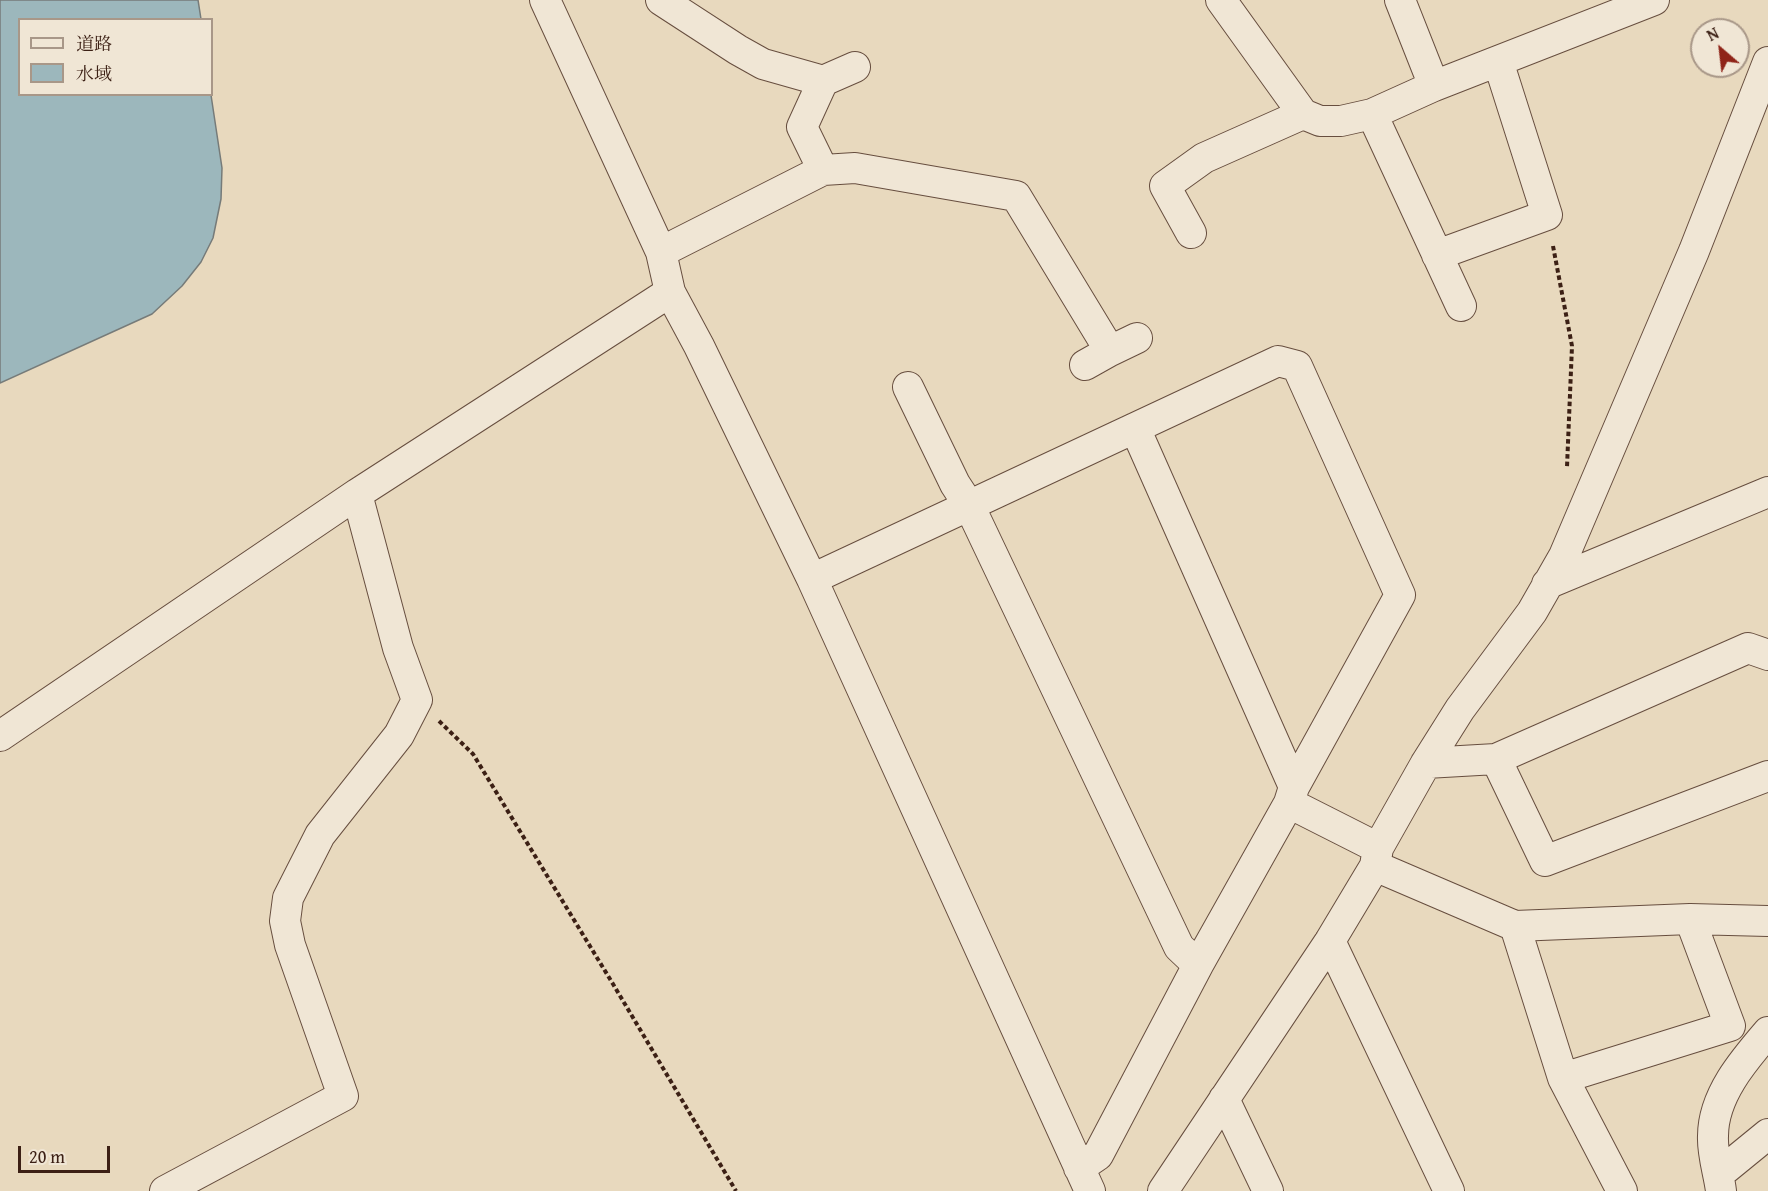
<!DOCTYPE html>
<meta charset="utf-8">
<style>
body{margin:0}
#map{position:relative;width:1768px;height:1191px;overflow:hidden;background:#e8d9be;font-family:"Gentium Book Plus","Noto Serif JP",serif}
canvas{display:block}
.legend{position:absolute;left:18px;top:18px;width:195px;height:78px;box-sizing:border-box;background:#f0e6d5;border:2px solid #a89788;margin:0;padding:8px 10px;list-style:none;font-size:18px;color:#3c2015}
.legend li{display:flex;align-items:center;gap:12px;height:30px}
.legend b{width:30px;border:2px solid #a89788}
.north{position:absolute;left:1690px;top:18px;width:60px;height:60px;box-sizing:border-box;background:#f0e6d5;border:2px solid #a89788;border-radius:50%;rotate:332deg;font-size:16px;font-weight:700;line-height:24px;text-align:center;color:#3c2015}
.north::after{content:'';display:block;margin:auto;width:21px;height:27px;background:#8f2418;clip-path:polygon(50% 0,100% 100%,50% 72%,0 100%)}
.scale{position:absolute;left:18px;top:1146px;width:92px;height:27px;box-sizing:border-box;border:3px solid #3c2015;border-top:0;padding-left:8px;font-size:18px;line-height:21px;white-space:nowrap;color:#3c2015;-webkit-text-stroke:4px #f0e6d5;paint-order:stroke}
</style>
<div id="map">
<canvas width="1768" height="1191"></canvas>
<ul class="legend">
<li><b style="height:8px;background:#f0e6d5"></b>道路</li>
<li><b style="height:16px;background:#9cb7bc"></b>水域</li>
</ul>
<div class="north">N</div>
<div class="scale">20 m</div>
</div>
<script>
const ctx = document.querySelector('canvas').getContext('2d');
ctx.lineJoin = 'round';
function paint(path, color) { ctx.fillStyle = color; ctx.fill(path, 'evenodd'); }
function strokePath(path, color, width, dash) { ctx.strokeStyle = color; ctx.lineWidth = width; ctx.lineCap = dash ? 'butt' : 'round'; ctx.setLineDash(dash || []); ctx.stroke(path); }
const water = new Path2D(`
 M0 0H198L201 19 20 20V94L211 95 222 168 221 199 213 238 201 262 182 286 152 314 0 383Z`);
paint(water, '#9cb7bc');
strokePath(water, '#767b79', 1.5);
const street = new Path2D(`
 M545 0 661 252 670 292 699 346 812 579 1090 1191
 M661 0 738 50 763 64 823 81 802 127 823 170
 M1221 0 1303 114 1320 121H1341L1372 114 1434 86 1654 0
 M1400 0 1434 86
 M823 81 855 67
 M1372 114 1461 306
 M1191 233 1165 186 1204 158 1303 114
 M661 252 823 170 855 168 1016 196 1110 351 1137 338
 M1437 255 1547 215 1498 61
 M1085 365 1110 351
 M908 387 955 484 970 507 1179 947 1198 965
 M1135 428 1294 787
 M812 579 1278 361 1297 366 1400 595 1294 787 1289 803 1198 965 1098 1155 1079 1168
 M1547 584 1768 492
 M0 736 357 494 670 292
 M1496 759 1545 861 1768 776
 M1426 763 1496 759 1748 648 1768 655
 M1289 803 1378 848
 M1375 866 1515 926 1690 919 1768 921
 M1515 926 1563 1078 1622 1191
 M1330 941 1449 1191
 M1563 1078 1730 1026 1690 919
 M1224 1099 1268 1191
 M1719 1174 1768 1134
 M165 1191 343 1096 290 945 285 921 288 898 320 835 399 735 417 700 398 648 357 494
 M1163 1191 1330 941 1375 866 1378 848 1426 763 1460 709 1532 612 1564 556 1694 251 1768 62
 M1721 1191C1719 1174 1712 1154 1713 1136 1713 1096 1743 1061 1768 1032`);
strokePath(street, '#674e3f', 32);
strokePath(new Path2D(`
 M1553 246 1572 346 1567 467
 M439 721 473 754 613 984 736 1191`), '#3c2015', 4, [4.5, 3]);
strokePath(street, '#f0e6d5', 30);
</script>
